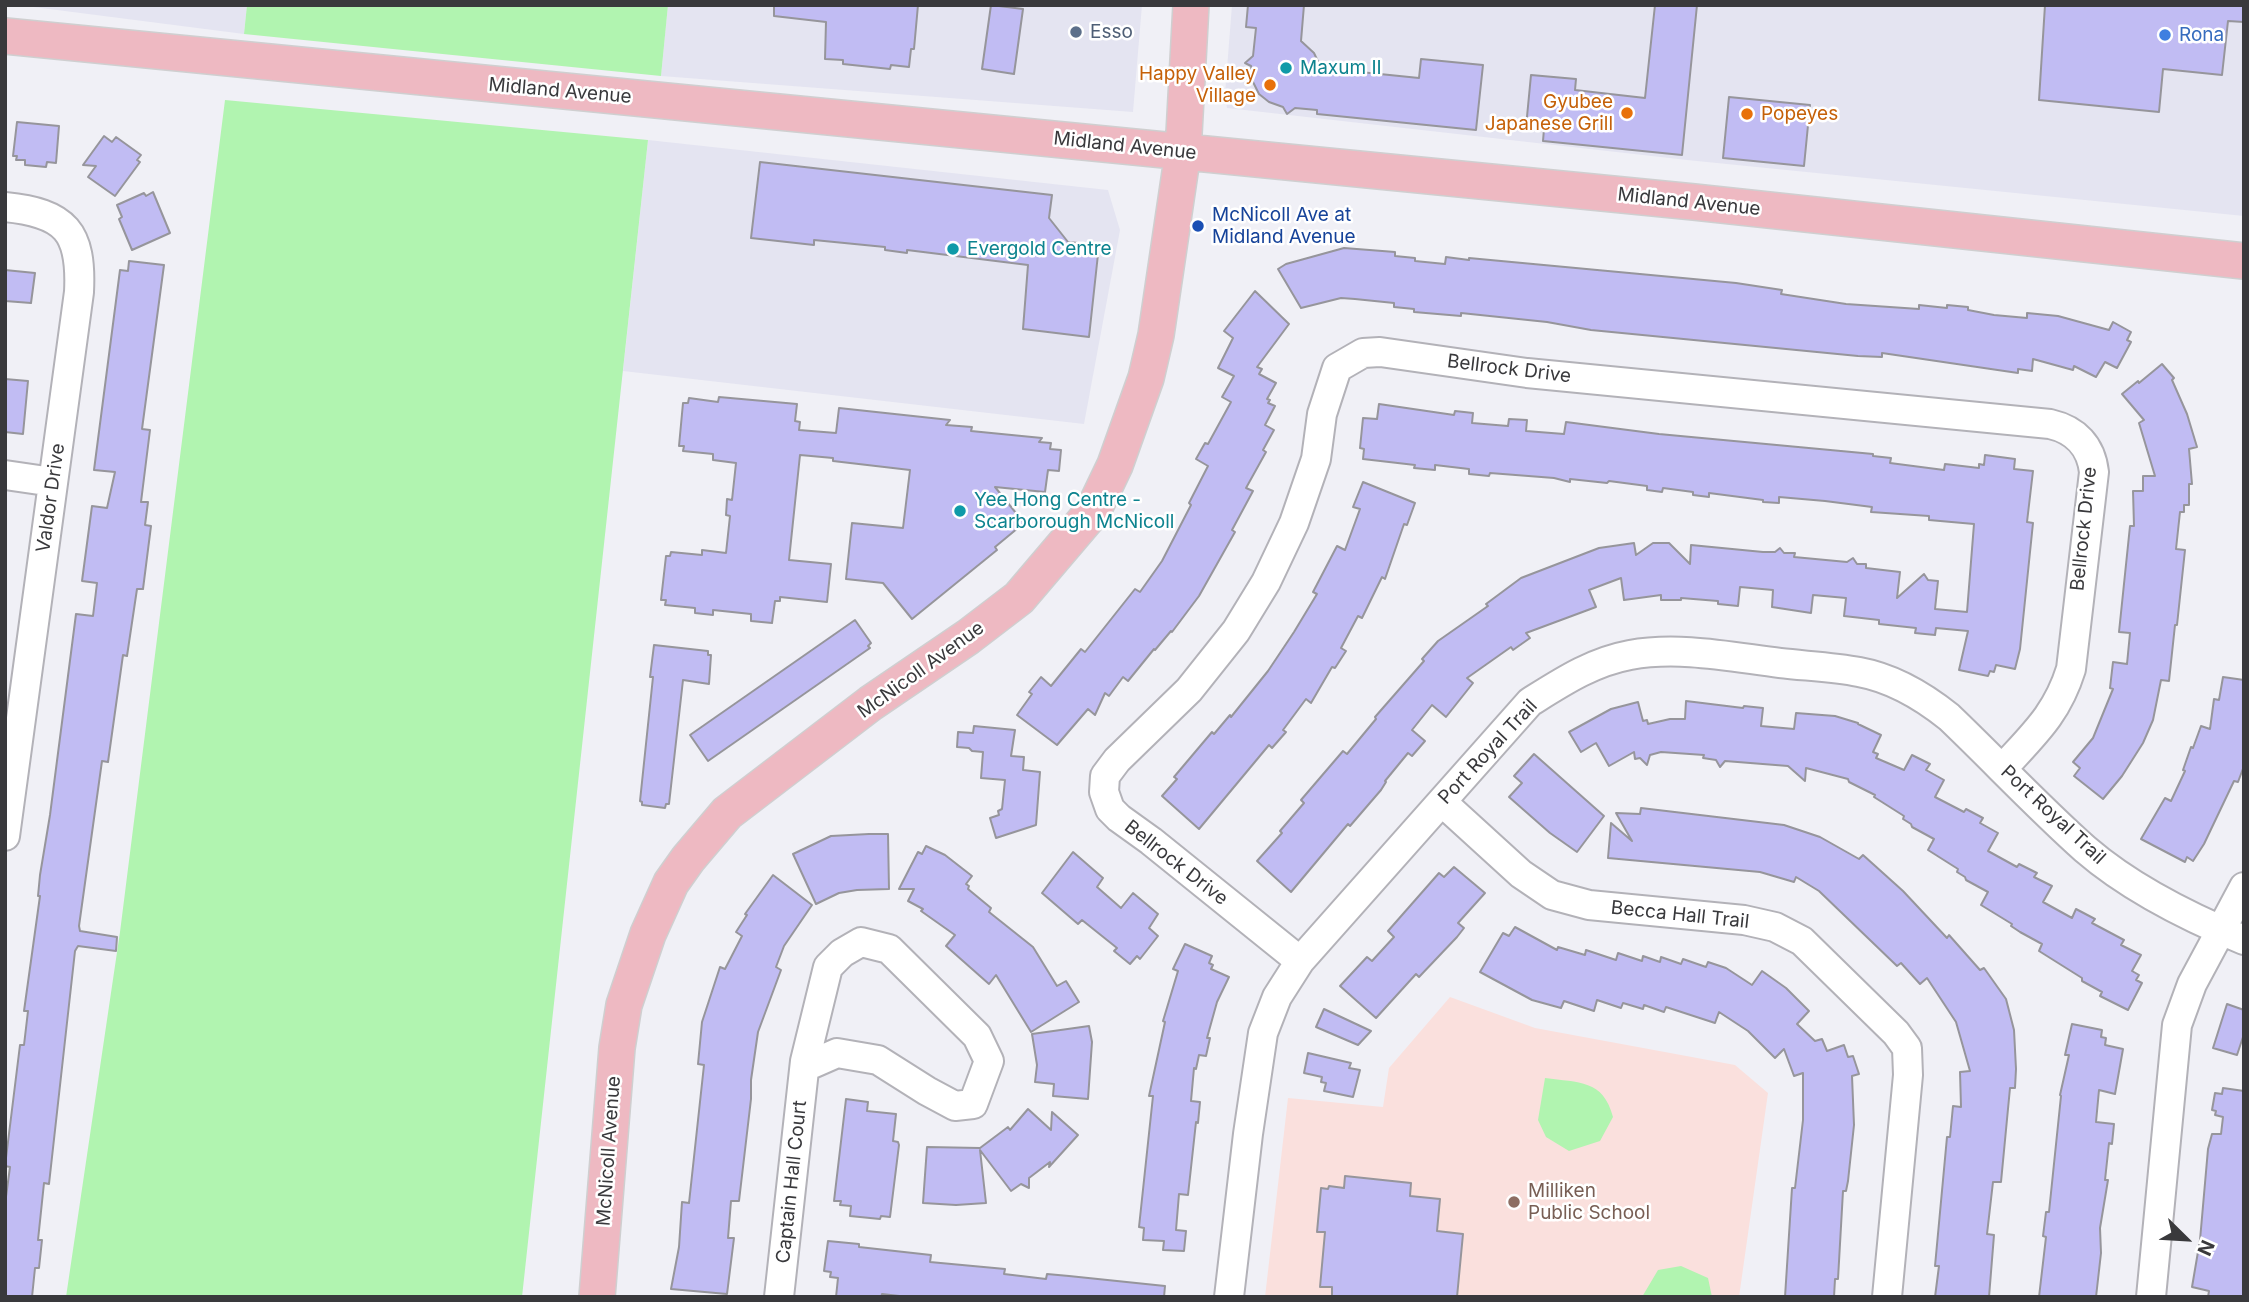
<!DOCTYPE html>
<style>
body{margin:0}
#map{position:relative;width:2249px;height:1302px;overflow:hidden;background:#f0f0f6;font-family:Inter,sans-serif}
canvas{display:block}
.frame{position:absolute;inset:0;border:7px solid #39393c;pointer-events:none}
.north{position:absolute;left:2151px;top:1204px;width:70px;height:70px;-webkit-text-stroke:5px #fff;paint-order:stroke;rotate:114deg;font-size:19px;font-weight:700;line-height:28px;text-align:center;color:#39393c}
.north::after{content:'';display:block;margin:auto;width:24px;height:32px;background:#39393c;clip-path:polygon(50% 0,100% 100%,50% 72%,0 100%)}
</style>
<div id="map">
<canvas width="2249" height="1302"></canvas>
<div class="frame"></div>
<div class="north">N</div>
</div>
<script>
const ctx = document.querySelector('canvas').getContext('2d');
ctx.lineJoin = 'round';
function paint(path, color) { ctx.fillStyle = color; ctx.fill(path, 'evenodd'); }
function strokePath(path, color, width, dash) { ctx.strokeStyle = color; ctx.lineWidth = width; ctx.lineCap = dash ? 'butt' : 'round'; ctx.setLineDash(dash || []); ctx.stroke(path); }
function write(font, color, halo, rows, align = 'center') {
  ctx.font = font + ' Inter,sans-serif'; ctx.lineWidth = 5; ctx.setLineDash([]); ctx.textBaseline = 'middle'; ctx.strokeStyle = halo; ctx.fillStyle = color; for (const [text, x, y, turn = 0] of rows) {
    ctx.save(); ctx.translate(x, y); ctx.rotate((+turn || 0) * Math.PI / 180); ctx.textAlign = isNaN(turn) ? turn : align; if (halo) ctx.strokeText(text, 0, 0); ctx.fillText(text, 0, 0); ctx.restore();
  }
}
paint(new Path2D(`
 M18 5H247L244 34Z
 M668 5H1142L1133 112 661 76Z
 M1232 5H2244V216L1687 160 1227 108 1225 94Z
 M648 140 1108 190 1120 230 1084 424 623 371Z`), '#e4e4f1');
paint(new Path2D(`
 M1450 997 1535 1028 1735 1065 1768 1093 1739 1297H1265L1288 1098 1383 1107 1389 1068Z`), '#fae0dd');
paint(new Path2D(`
 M247 5H668L661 76 244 34Z
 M225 100 648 140 522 1297H66L120 932Z
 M1545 1078C1579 1083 1603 1079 1613 1117L1600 1141 1569 1151 1546 1137 1538 1120Z
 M1681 1266 1708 1278 1712 1297H1642L1658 1270Z`), '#b1f4b0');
const building = new Path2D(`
 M774 5H918L914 49H911L909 67 891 65 890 69 843 64V60L825 59 826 22 774 16Z
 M991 5 1023 9 1014 74 982 69Z
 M1248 5H1304L1301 41 1314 53 1321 68 1419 78 1421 59 1483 65 1476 130 1317 114V110L1295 108 1287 114 1283 107 1269 102 1259 94 1253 82 1251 66 1245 63 1253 56 1256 28 1246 27Z
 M1655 5H1697L1682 155 1543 141 1544 129 1526 127 1531 75 1576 79 1575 90 1645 98Z
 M2045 5H2244V22L2228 21 2222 75 2163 69 2159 112 2039 100Z
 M1729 97 1810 105 1804 166 1723 158Z
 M17 122 59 126 56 163 47 162 46 167 25 165V160H16L17 156H13Z
 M104 136 112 142 116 137 141 155 137 160 140 162 115 196 88 177 96 166 83 165Z
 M760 162 1052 195 1049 218 1068 242 1099 245 1089 337 1023 329 1028 265 907 250V253L885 250V247L814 240V245L751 238Z
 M153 192 170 233 132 250 119 219 122 217 117 205 144 193 146 196Z
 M1344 248 1395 252V256L1415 258V261L1445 264 1446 257 1469 260V258L1736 283 1782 290 1781 294 1846 304 1919 309V305L1947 308V305L1968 307V310L1994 315 2027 318V313L2058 316 2109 330 2113 322 2131 332 2127 340 2131 342 2117 368 2105 362 2096 377 2074 366 2073 370 2033 359 2032 371 2018 369V373L1882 353V357L1858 356 1591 330 1547 322 1461 313V316L1414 312V309L1394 307V303L1355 299 1341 298 1301 308 1278 269 1286 264Z
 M129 261 164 265 142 429 150 430 141 502H148L145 525 151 526 143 589H137L127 656 123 655 108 762 102 761 79 926 80 931 117 937 116 951 78 946 75 951 49 1184 44 1183 38 1240H42L39 1268H35L32 1297H5V1204L10 1167 5 1166 20 1045H24L28 1011H24L40 896H38L40 875 50 815 76 614 93 616 97 583 82 581 92 506 107 508 115 472 94 470 120 270 128 271Z
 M5 270 35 273 31 303 5 301Z
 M1255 291 1289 324 1257 367 1262 369 1259 374 1276 383 1267 399 1270 400 1268 403 1275 406 1265 425 1274 430 1263 450 1266 452 1246 488 1253 491 1232 530 1235 532 1199 596 1172 632 1171 631 1155 650 1154 649 1128 681 1123 677 1109 696 1105 693 1095 715 1088 709 1057 745 1017 715 1032 694 1029 692 1041 677 1051 686 1081 649 1085 652 1135 589 1140 592 1162 561 1191 505 1189 503 1208 466 1196 459 1205 443 1208 444 1231 402 1222 397 1234 376 1218 368 1233 338 1224 331Z
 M2162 364 2174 378 2172 380 2187 414 2197 447 2189 449 2192 484H2189V505H2184V512H2180L2176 549 2185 550 2177 625H2175L2169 681 2161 680 2153 720 2143 743 2122 776 2103 799 2074 776 2080 768 2073 762 2093 738 2113 689 2110 688 2113 662 2127 664 2130 633 2119 632 2130 526H2134L2133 491H2143V476H2155L2139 423 2144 420 2122 394 2138 381 2139 383Z
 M5 379 28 381 23 434 5 432Z
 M719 397 797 404 795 421 800 422 799 430 836 433 839 408 950 420 946 425 972 427 971 431 1042 438 1039 442 1051 443 1050 449 1061 450 1059 471 1048 470 1045 492 995 487 1024 523 995 547 997 550 912 619 883 583 846 579 852 523 903 528 910 470 833 461V458L800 455 789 560 831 564 827 602 780 597V601H775L772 623 751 621V614L713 610V615L695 613V608L665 605 666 600H661L666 556H670L671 552 702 555V550L726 553 730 516 726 515 727 499 732 500 736 463 713 460V454L683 451 684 446H679L683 403H688L689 398 718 402Z
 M1379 404 1454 415 1455 411 1473 413 1472 423 1508 426 1509 419 1527 420 1526 431 1564 434 1566 422 1659 434 1873 454V456L1891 458 1890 463 1944 470 1945 464 1979 468V464L1984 465 1985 455 2015 459 2014 469 2033 471 2027 522 2033 523 2020 649 2015 669 1996 665 1994 672 1990 671 1988 676 1959 670 1968 631 1936 628 1935 635 1915 633 1916 628 1879 624V620L1844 616 1846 598 1813 595 1811 613 1772 607 1773 590 1740 587 1738 606 1718 604V601L1681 598V600H1661V595L1624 600 1621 578 1589 590 1596 607 1526 633 1530 638 1513 650 1511 647 1467 678 1473 683 1446 717 1432 705 1412 730 1425 741 1412 756 1408 753 1385 781 1386 782 1381 790 1350 826 1348 824 1291 892 1257 861 1282 833 1280 831 1304 803 1301 800 1343 751 1347 754 1376 719 1375 717 1424 661 1422 659 1438 641 1488 606 1486 604 1521 578 1599 548 1634 543 1636 555 1653 543H1669L1690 564 1691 545 1763 552H1775L1780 548 1784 553H1795L1794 557 1847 562 1853 558 1857 564H1866V568L1900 572 1897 598 1924 574 1928 580 1938 581 1935 609 1967 612 1974 524 1929 520V516L1871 512 1872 507 1825 501 1779 497V503L1763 502V500L1709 493V497L1693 495V492L1663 488 1662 492 1647 490V486L1609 481 1607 483 1570 479V482L1554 478 1490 473 1489 476 1469 474V469L1435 465V470L1414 468 1415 465 1363 459 1364 449 1360 448 1363 418 1377 419Z
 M1363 482 1415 503 1407 525 1404 524 1385 579 1382 577 1362 618 1358 616 1341 648 1346 651 1335 668 1332 667 1311 703 1306 699 1283 730 1286 732 1272 748 1269 745 1199 829 1162 796 1177 779 1174 777 1212 732 1214 734 1230 715 1231 717 1268 671 1294 632 1317 594 1313 592 1337 546 1345 550 1360 509 1353 507Z
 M855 620 871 643 868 646 870 648 708 761 690 735Z
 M654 645 708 651V655H711L709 684 683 680 669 804H666L665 808 642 805V802L640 801 653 677H650Z
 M2223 677 2244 680V766L2238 782 2234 781 2204 844 2193 861 2187 857 2185 862 2141 839 2165 798 2171 801 2185 771 2183 770 2191 747 2193 748 2201 726 2210 729 2214 699 2219 700Z
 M1686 701 1743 708 1744 706 1763 708 1761 726 1794 729 1796 713 1835 716 1858 723V724L1881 735 1873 752 1878 754 1876 758 1904 770 1912 755 1930 764 1926 770 1944 780 1935 797 1964 812 1966 809 1983 818 1980 823 1998 833 1988 851 2017 867 2019 864 2037 873 2034 877 2052 886 2043 902 2072 918 2076 909 2095 919 2092 923 2124 940 2121 945 2141 955 2132 971 2139 975 2136 980 2142 983 2128 1010 2100 996 2102 992 2082 981V978L2039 951 2042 944 2020 932 2011 926 2012 924 1981 905 1988 892 1966 880 1965 877 1957 872 1958 869 1928 850 1934 839 1912 827 1911 824 1903 819 1904 816 1874 797 1875 795 1849 782 1848 779 1806 768 1805 781 1788 766 1725 761 1720 767 1716 760 1703 758 1704 755 1661 752 1650 755 1647 765 1640 758 1635 759 1634 752 1609 766 1596 743 1581 752 1569 732 1611 709 1638 702 1643 721 1647 720 1648 724 1670 719H1685Z
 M974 726 1015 730 1011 756 1024 757 1023 770 1040 772 1036 825 996 838 990 818 999 815 998 811 1002 809 1005 780 981 778 983 752 972 751 969 748 957 747 958 732 973 733Z
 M1534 754 1604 816 1577 852 1550 833 1509 797 1522 783 1514 776Z
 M1641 808 1784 825 1820 837 1859 859 1863 855 1903 891 1947 938 1949 935 1980 970 1984 968 2006 999 2014 1030 2016 1069 2015 1088H2010L2001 1182H1993L1987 1234 1994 1235 1989 1297H1935L1939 1266H1935L1947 1137H1950L1953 1106 1961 1107 1960 1072 1970 1071 1956 1022 1927 978 1920 984 1901 963 1897 966 1819 891 1796 877 1794 882 1760 872 1608 858 1611 823 1632 841 1616 813 1640 814Z
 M869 834H888L889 889 857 890 839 893 816 904 793 854 831 836Z
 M926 846 945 855 972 876 966 884 969 886 968 889 991 908 989 912 1033 947 1057 986 1066 981 1079 1002 1031 1032 996 975 989 984 946 946 955 935 921 911 923 909 908 901 914 889H899L918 852 922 854Z
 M1073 852 1103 878 1097 887 1121 908 1133 893 1158 914 1149 928 1158 936 1140 959 1137 956 1130 964 1114 951 1117 948 1082 920 1078 924 1042 893Z
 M1454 867 1485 893 1458 923 1464 928 1457 937 1419 977 1416 974 1376 1018 1340 986 1367 957 1372 961 1394 937 1388 931 1439 873 1444 877Z
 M773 875 812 905 784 946 776 967 781 970 758 1032 751 1080V1099L739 1201H731L728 1238H734L727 1294 671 1289 679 1247 682 1202 689 1203 704 1065 698 1064 702 1022 720 967 725 969 742 936 736 932 747 915 745 914Z
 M1515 927 1557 950 1558 947 1585 955 1586 950 1616 960 1618 953 1642 961 1643 956 1660 962 1661 957 1681 964 1683 959 1706 967 1708 962 1726 968 1752 985 1762 971 1786 988 1809 1011 1797 1024 1815 1041 1822 1039 1827 1051 1844 1045 1848 1057 1853 1056 1859 1074 1852 1076 1854 1125 1848 1181 1846 1191H1843L1838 1279H1835L1834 1297H1785L1792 1188H1795L1803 1120V1073L1794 1076 1784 1049 1775 1058 1748 1031 1719 1012 1715 1023 1666 1007 1664 1012 1644 1005 1643 1009 1623 1003 1621 1008 1597 1000 1594 1011 1564 1001 1561 1008 1532 1000 1480 972 1503 933 1509 936Z
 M1185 944 1212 956 1209 963 1213 965 1211 969 1229 977 1217 1002 1207 1038H1210L1206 1056 1199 1055 1196 1069 1194 1068 1191 1101 1200 1102 1198 1123 1196 1122 1188 1195 1179 1194 1176 1230 1186 1231 1184 1251 1163 1250 1164 1241 1143 1240 1144 1228 1139 1227 1153 1096H1149L1165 1022 1163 1021 1178 971 1173 969Z
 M2227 1004 2244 1010V1034L2237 1055 2213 1048Z
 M1324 1009 1371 1031 1358 1045 1316 1027Z
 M2072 1024 2102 1030 2101 1037 2106 1038 2105 1045 2123 1049 2115 1094 2099 1090 2096 1122 2114 1124 2112 1144 2109 1143 2105 1180H2108L2100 1228 2101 1253 2096 1297H2039L2046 1237 2043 1236 2046 1212H2049L2061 1096 2060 1095 2069 1055H2065Z
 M1089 1026 1092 1042 1088 1099 1053 1096 1054 1084 1035 1082 1037 1065 1032 1034Z
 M1308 1053 1351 1063 1349 1068 1360 1070 1353 1097 1324 1091 1326 1083 1321 1082 1322 1077 1304 1073Z
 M2223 1088 2244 1091V1297H2208L2209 1291 2192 1287 2200 1240 2208 1149 2212 1134H2221L2223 1117 2215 1115 2216 1111 2212 1110 2215 1093 2222 1094Z
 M846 1099 868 1102 867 1111 896 1114 893 1141 898 1142 899 1145 890 1217 881 1216 880 1219 850 1216 851 1206 840 1205 841 1201H834Z
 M1028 1109 1051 1130 1052 1112 1078 1135 1049 1167 1050 1162 1029 1178V1188L1021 1184 1011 1191 980 1150 986 1203 956 1205 923 1203 927 1147 980 1148 1008 1127 1010 1130Z
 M1345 1176 1411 1183 1410 1196 1440 1199 1437 1231 1463 1234 1457 1297H1332V1287H1320L1325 1232H1317L1321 1188 1328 1189 1329 1186 1344 1188Z
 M828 1241 859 1244V1247L931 1255 930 1262 1005 1269 1004 1274 1046 1279 1047 1274 1069 1276 1165 1286 1164 1297H908L882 1294 881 1297H836L838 1278 830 1277 831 1272 824 1271Z`);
paint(building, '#c1bcf3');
strokePath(building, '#96959b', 2);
const minor = new Path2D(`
 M5 207C66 213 82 232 79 292L5 836
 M5 475 53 482
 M1442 802 1521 874 1552 895 1589 905 1744 920 1775 927 1802 941 1896 1033 1907 1048 1908 1075 1887 1297
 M1300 961 1151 841 1119 818 1110 809 1104 792 1105 776 1117 760 1189 690 1236 631 1266 582 1294 523 1316 459 1322 414 1337 368 1363 353 1380 352 1527 373 2050 424C2076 430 2091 446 2094 472L2071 669C2057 714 2034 734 2003 768
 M779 1297 805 1061 828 967 842 953 861 942 889 949 977 1036 989 1061 973 1104 955 1106 927 1091 878 1060 837 1053 805 1067
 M1229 1297 1248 1134 1263 1033 1277 997 1300 961 1530 702C1562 682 1592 662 1630 655 1679 646 1731 657 1780 663 1806 666 1834 667 1859 672 1892 678 1924 697 1949 717 1995 761 2038 807 2085 849 2130 888 2188 917 2244 940
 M2151 1297 2177 1025 2192 984 2244 887`);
const major = new Path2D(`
 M5 36 1694 202 2244 261
 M597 1297 617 1048 624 1005 648 934 671 883 688 859 727 813 871 703 968 637 1019 598 1093 511 1115 465 1146 378 1156 335 1183 152 1191 5`);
strokePath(minor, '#b3b2b8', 32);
strokePath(major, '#cfcfd0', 38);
strokePath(minor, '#fff', 28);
strokePath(major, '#eeb9c2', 35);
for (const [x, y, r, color] of [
 [1076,32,7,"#5c6f8a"],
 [2165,35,7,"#3f7fe0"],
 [1286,68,7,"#0f9aa8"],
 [1270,85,7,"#e8710a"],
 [1627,113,7,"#e8710a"],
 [1747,114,7,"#e8710a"],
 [1198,226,7,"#1a4fb4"],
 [953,249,7,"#0f9aa8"],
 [960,511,7,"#0f9aa8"],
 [1514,1202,7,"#8d6e63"]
]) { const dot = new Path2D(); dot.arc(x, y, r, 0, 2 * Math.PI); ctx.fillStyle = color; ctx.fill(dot); strokePath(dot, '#fff', 2.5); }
write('19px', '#4e5e75', '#fff', [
 ["Esso",1090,32]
], 'left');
write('19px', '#366cbe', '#fff', [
 ["Rona",2179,35]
], 'left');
write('19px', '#0d838f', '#fff', [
 ["Maxum II",1300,68],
 ["Evergold Centre",967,249],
 ["Yee Hong Centre -",974,500],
 ["Scarborough McNicoll",974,522]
], 'left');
write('19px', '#c56008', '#fff', [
 ["Happy Valley",1256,74],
 ["Village",1256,96],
 ["Gyubee",1613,102],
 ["Japanese Grill",1613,124],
 ["Popeyes",1761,114,"left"]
], 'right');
write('19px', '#39393c', '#fff', [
 ["Midland Avenue",560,91,5],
 ["Midland Avenue",1125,146,6],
 ["Midland Avenue",1689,202,6],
 ["Bellrock Drive",1509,369,7],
 ["Valdor Drive",51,498,-82],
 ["Bellrock Drive",2084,529,-84],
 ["McNicoll Avenue",921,670,-36],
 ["Port Royal Trail",1488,752,-47],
 ["Port Royal Trail",2053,815,43],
 ["Bellrock Drive",1176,863,38],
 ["Becca Hall Trail",1680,915,6],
 ["McNicoll Avenue",609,1151,-86],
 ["Captain Hall Court",792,1182,-84]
]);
write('19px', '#164399', '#fff', [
 ["McNicoll Ave at",1212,215],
 ["Midland Avenue",1212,237]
], 'left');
write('19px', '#785e54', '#fff', [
 ["Milliken",1528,1191],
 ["Public School",1528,1213]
], 'left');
</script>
